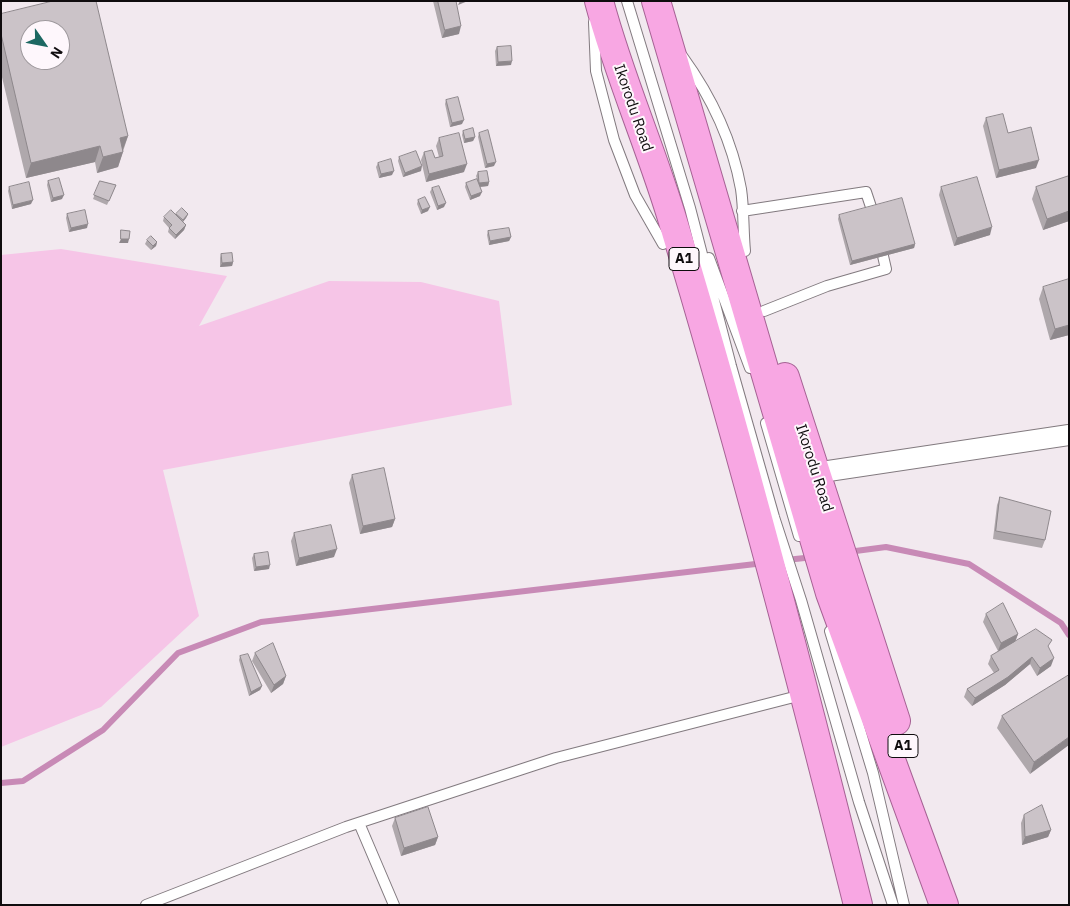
<!DOCTYPE html>
<style>
body{margin:0}
#map{position:relative;width:1070px;height:906px;overflow:hidden;background:#f2e9ef;font-family:"IBM Plex Sans",sans-serif}
canvas{display:block}
.frame{position:absolute;inset:0;border:2px solid #0f0c0e;pointer-events:none}
.north{position:absolute;left:20px;top:20px;width:50px;height:50px;box-sizing:border-box;background:#fef7fc;border:1px solid #9e999d;border-radius:50%;rotate:123deg;font-size:14px;font-weight:700;line-height:20px;text-align:center;color:#0f0c0e}
.north::after{content:'';display:block;margin:auto;width:18px;height:22px;background:#1c6862;clip-path:polygon(50% 0,100% 100%,50% 72%,0 100%)}
</style>
<div id="map">
<canvas width="1070" height="906"></canvas>
<div class="frame"></div>
<div class="north">N</div>
</div>
<script>
const ctx = document.querySelector('canvas').getContext('2d');
ctx.lineJoin = 'round';
function paint(path, color) { ctx.fillStyle = color; ctx.fill(path, 'evenodd'); }
function strokePath(path, color, width, dash) { ctx.strokeStyle = color; ctx.lineWidth = width; ctx.lineCap = dash ? 'butt' : 'round'; ctx.setLineDash(dash || []); ctx.stroke(path); }
function write(font, color, halo, rows, align = 'center') {
  ctx.font = font + ' "IBM Plex Sans",sans-serif'; ctx.lineWidth = 4; ctx.setLineDash([]); ctx.textBaseline = 'middle'; ctx.strokeStyle = halo; ctx.fillStyle = color; for (const [text, x, y, turn = 0] of rows) {
    ctx.save(); ctx.translate(x, y); ctx.rotate((+turn || 0) * Math.PI / 180); ctx.textAlign = isNaN(turn) ? turn : align; if (halo) ctx.strokeText(text, 0, 0); ctx.fillText(text, 0, 0); ctx.restore();
  }
}
paint(new Path2D(`
 M61 249 227 276 199 326 329 281 421 282 499 301 512 405 163 470 199 616 101 707 1 747V255Z`), '#f6c5e7');
strokePath(new Path2D(`
 M848 552 886 547 969 564 1061 623 1069 635
 M786 560 814 557
 M1 783 23 781 103 730 178 653 261 622 764 563`), '#c88ab6', 6);
const service = new Path2D(`
 M627 1 690 208 731 366 774 517 801 600 859 802 893 905
 M594 22 596 71 614 140 635 195 663 244
 M682 56C711 96 732 139 741 189 744 209 743 230 745 251
 M742 211 866 192 872 210
 M709 258 750 368
 M764 311 827 286 886 269 883 256
 M766 423 799 536
 M830 631 873 773 904 905
 M359 823 394 905
 M146 905 346 827 556 758 794 697`);
const minor = new Path2D(`
 M815 473 1069 435`);
const trunk = new Path2D(`
 M599 1C619 77 652 150 674 225 742 450 801 677 858 905
 M656 1 830 593 944 905
 M785 377 896 721`);
strokePath(service, '#827a7f', 12);
strokePath(minor, '#827a7f', 22);
strokePath(trunk, '#a66294', 30);
strokePath(service, '#fff', 10);
strokePath(minor, '#fff', 20);
strokePath(trunk, '#f8a7e3', 28);
paint(new Path2D(`
 M433 1H456L459 34 442 38Z
 M1 14 128 136 118 167 97 173 95 162 26 178 1 73Z
 M497 47 511 65 496 66 495 51Z
 M446 100 462 124 450 127 445 104Z
 M986 118 1008 133 1036 168 996 178 983 126Z
 M463 131 475 137 473 141 464 143 462 135Z
 M479 133 494 166 485 168 478 137Z
 M439 138 464 172 426 182 421 160 424 152 435 158 439 157 436 146Z
 M399 157 421 171 403 177 398 161Z
 M378 163 392 175 379 178 376 167Z
 M478 172 489 182 488 186 480 187V196L470 200 465 187 466 183 477 179 476 176Z
 M1069 176V221L1043 230 1032 199 1036 187Z
 M48 181 62 199 51 202 47 185Z
 M100 181 116 185 107 205 93 199Z
 M9 187 31 204 12 209 8 191Z
 M941 187 990 235 954 246 939 195Z
 M432 188 444 207 437 210 430 192Z
 M418 200 428 211 421 214 417 204Z
 M67 214 87 228 69 232 66 218Z
 M176 214H188L186 218 183 222 186 225 184 230 175 239 168 232 169 228 163 221 164 217 176 215Z
 M839 215 915 244 914 248 850 265 838 219Z
 M488 231 511 237 509 241 489 245 487 235Z
 M147 240 157 242 156 246 151 250 145 244Z
 M221 254 233 262 232 266 220 267V258Z
 M1043 287 1069 335 1050 340 1039 299Z
 M352 475 395 519 392 527 360 534 349 483Z
 M1000 497 1045 540 1042 548 993 539 997 505Z
 M294 533 334 557 296 566 291 541Z
 M254 554 269 569 254 571 252 558Z
 M986 614 1018 634 1015 642 1049 648 1051 666 1037 676 1030 664 1005 685 972 706 964 697 967 689 994 673 988 664 991 656 1010 644 998 651 983 622Z
 M255 653 286 676 283 684 271 693 252 661Z
 M240 656 262 686 260 690 249 696 239 660Z
 M1069 675 1030 774 997 728 1002 716Z
 M1024 815 1051 830 1048 837 1022 845 1021 823Z
 M395 818 438 837 435 845 401 856 392 826Z`), '#afa8ac');
paint(new Path2D(`
 M460 1H468L458 5Z
 M461 26 459 34 442 38 445 30Z
 M512 61 511 65 496 66 498 62Z
 M464 120 462 124 450 127 452 123Z
 M128 136 122 152 120 138Z
 M475 137 473 141 464 143 465 139Z
 M100 146 95 162 26 178 31 163Z
 M123 152 118 167 97 173 103 157Z
 M1039 160 1036 168 996 178 999 170Z
 M496 162 494 166 485 168 487 164Z
 M467 164 464 172 426 182 429 174Z
 M422 166 421 171 403 177 405 173Z
 M394 171 392 175 379 178 381 174Z
 M489 182 488 186 478 187 479 183Z
 M482 192 480 196 470 200 471 196Z
 M64 195 62 199 51 202 53 198Z
 M33 200 31 204 12 209 13 205Z
 M446 203 444 207 437 210 438 206Z
 M430 207 428 211 421 214 422 210Z
 M1069 211V221L1043 230 1047 219Z
 M188 214 186 218 181 224 183 220Z
 M88 224 87 228 69 232 71 228Z
 M186 225 184 230 175 239 176 235Z
 M992 227 990 235 954 246 957 238Z
 M511 237 509 241 489 245 490 241Z
 M121 239H129L128 243H119Z
 M157 242 156 246 151 250 153 246Z
 M915 244 914 248 850 265 852 261Z
 M233 262 232 266 220 267 222 263Z
 M1069 325V335L1050 340 1055 329Z
 M395 519 392 527 360 534 363 526Z
 M337 549 334 557 296 566 299 558Z
 M270 565 269 569 254 571 256 567Z
 M1018 634 1015 642 998 651 1001 643Z
 M1032 657 1030 664 1005 685 972 706 975 698Z
 M1054 658 1051 666 1037 676 1040 668Z
 M286 676 283 684 271 693 274 685Z
 M262 686 260 690 249 696 251 692Z
 M1069 737V745L1030 774 1034 762Z
 M1051 830 1048 837 1022 845 1025 837Z
 M438 837 435 845 401 856 404 848Z`), '#8e888c');
const building = new Path2D(`
 M53 1H96L128 136 120 138 123 152 103 157 100 146 31 163 1 34V14ZM30 30H60V60H30Z
 M438 1H456L461 26 445 30Z
 M511 46 512 61 498 62 497 47Z
 M458 97 464 120 452 123 446 100Z
 M1003 114 1008 133 1031 127 1039 160 999 170 986 118Z
 M473 128 475 137 465 139 463 131Z
 M488 130 496 162 487 164 479 133Z
 M459 133 467 164 429 174 424 152 432 150 435 158 443 156 439 138Z
 M416 151 422 166 405 173 399 157Z
 M391 159 394 171 381 174 378 163Z
 M487 171 489 182 479 183 478 172Z
 M1069 176V211L1047 219 1036 187Z
 M977 177 992 227 957 238 941 187Z
 M59 178 64 195 53 198 48 181Z
 M477 179 482 192 471 196 466 183Z
 M100 181 116 185 109 201 94 195Z
 M29 182 33 200 13 205 9 187Z
 M439 186 446 203 438 206 432 188Z
 M425 197 430 207 422 210 418 200Z
 M902 198 915 244 852 261 839 215Z
 M182 208 188 214 183 220 176 214Z
 M85 210 88 224 71 228 67 214Z
 M171 210 186 225 176 235 169 228 172 225 164 217Z
 M509 228 511 237 490 241 488 231Z
 M121 230 130 231 129 239H121Z
 M151 236 157 242 153 246 147 240Z
 M232 253 233 262 222 263 221 254Z
 M1069 279V325L1055 329 1043 287Z
 M384 468 395 519 363 526 352 475Z
 M1000 497 1051 511 1045 540 996 531Z
 M331 525 337 549 299 558 294 533Z
 M268 552 270 565 256 567 254 554Z
 M1003 603 1018 634 1001 643 986 614Z
 M1036 629 1052 640 1048 646 1054 658 1040 668 1032 657 1008 677 975 698 967 689 999 670 991 656Z
 M273 643 286 676 274 685 255 653Z
 M248 654 262 686 251 692 240 656Z
 M1069 675V737L1034 762 1002 716Z
 M1042 805 1051 830 1025 837 1024 815Z
 M428 807 438 837 404 848 395 818Z`);
paint(building, '#cbc3c8');
strokePath(building, '#8e888c', 1);
for (const [x, y, w] of [
 [684,259,30],
 [903,746,30]
]) { const box = new Path2D(); box.roundRect(x - w / 2, y - 11.5, w, 23, 4); ctx.fillStyle = '#fef7fc'; ctx.fill(box); strokePath(box, '#0f0c0e', 1); }
write('bold 14px', '#0f0c0e', null, [
 ["A1",684,259],
 ["A1",903,746]
]);
write('15px', '#0f0c0e', '#fef7fc', [
 ["Ikorodu Road",633,108,71],
 ["Ikorodu Road",814,468,72]
]);
</script>
